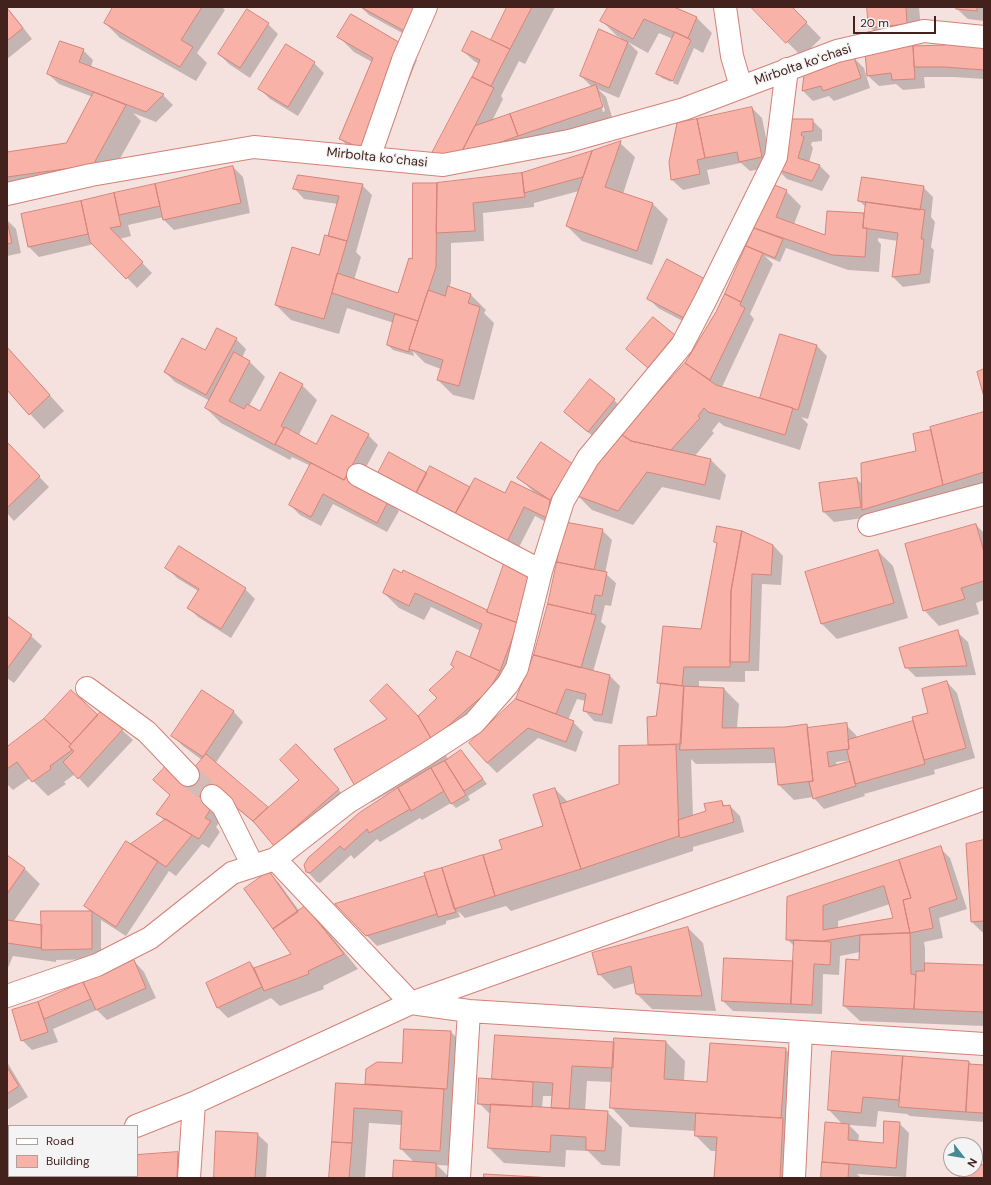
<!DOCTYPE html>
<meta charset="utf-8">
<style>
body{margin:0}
#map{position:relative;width:991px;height:1185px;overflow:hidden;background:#f5e2df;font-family:"DM Sans",sans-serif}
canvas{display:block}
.frame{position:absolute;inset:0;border:8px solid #43221e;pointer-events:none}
.legend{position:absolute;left:8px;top:1125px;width:130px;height:52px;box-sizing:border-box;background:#f4f4f4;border:1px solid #ada09e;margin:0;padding:5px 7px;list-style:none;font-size:12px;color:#43221e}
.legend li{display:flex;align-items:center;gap:8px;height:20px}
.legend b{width:20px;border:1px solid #ada09e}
.north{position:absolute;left:943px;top:1137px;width:40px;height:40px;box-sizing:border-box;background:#f4f4f4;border:1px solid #ada09e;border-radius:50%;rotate:121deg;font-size:11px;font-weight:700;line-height:16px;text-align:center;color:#43221e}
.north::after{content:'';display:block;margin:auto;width:14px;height:18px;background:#438a94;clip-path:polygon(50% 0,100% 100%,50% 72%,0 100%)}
.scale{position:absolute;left:853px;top:16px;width:83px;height:18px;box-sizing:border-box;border:2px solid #43221e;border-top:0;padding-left:5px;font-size:12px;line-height:14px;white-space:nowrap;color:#43221e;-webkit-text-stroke:3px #f4f4f4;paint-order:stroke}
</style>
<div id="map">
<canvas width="991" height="1185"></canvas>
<div class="frame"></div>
<ul class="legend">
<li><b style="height:5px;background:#fff"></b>Road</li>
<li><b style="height:11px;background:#f9b2a8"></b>Building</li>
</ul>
<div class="north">N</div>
<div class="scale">20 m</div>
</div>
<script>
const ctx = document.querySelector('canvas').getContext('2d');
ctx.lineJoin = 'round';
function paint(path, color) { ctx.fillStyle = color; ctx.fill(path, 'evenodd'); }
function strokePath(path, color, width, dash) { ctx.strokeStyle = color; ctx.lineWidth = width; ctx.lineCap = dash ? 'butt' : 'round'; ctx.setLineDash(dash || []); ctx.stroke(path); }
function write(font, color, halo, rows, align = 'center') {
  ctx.font = font + ' "DM Sans",sans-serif'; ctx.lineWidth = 3; ctx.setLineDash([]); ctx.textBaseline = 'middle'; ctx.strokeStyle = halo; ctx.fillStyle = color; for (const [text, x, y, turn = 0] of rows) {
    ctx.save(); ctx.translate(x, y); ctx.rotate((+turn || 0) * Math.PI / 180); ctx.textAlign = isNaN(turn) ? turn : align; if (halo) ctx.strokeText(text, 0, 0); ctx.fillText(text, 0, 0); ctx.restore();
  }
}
paint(new Path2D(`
 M7 7 32 39 7 59Z
 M114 7H222L225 10 197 53 207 63 196 81 120 38 105 23Z
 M361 7H429L415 40 369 15Z
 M508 7H555L525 64 519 61 501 96 503 99 492 121 594 87 591 86 581 76 621 38 617 36 602 21 609 7H674L697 18 712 33 703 53 694 48 678 85 673 83 689 46H687L671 82 662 78 657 74 673 39 659 33 648 53 628 42 638 52 619 98 598 89 606 97 612 117 528 145 434 153 479 64 474 61 463 51 491 41ZM599 97H601L605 111 603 112Z
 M753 7H791L821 38 802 57Z
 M868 7H919L922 39 885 42 870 27Z
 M958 7H984V21L968 19 957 9Z
 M268 24 278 34 250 78 229 64 219 54Z
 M339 37 402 45 417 60 376 162 355 154 340 138 372 62 354 52Z
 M286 46 314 63 324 73 298 116 270 99 260 89Z
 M984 46V79L954 77H924L925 88 903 90 896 84 879 86 868 76Z
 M83 50 93 60 91 67 163 95 173 105 156 122 133 113 141 121 108 180 7 194V153L66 144 93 97 59 84 48 74Z
 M854 58 864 68 870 88 834 101 829 96 813 101 803 91Z
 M752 108 762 118 772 167 750 171 741 163 707 170 710 184 683 190 672 180Z
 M794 120H812L822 130V141L812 142 811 145 813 148 809 163 820 166 830 176 822 191 787 179 777 169Z
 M620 143 635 157 623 194 653 204 668 219 652 265 582 241 567 226 579 191 534 203V207L483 213 484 241 451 243V282L449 288 471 295 486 310 484 313 494 323 474 400 453 395 438 380 441 369 425 363 413 351 414 356 393 350 388 345 394 323 347 308 339 334 291 320 276 305 320 256 332 238 338 204 304 199 294 188 362 185 372 195 356 252 361 257 354 280 398 294 413 260 438 184 522 174Z
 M233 167 243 177 250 213 174 230 164 220V217L128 225 131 236 119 239 152 273 137 288 94 244 39 257 29 247 22 215Z
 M772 185 786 191 801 206 794 224 826 236 863 214 865 216 866 207 859 201 923 187 933 197 931 217 935 222 931 247 934 250 930 283 903 287 893 277 898 241 878 238V241L881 244 879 272 848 270 786 248 780 262 765 256 773 264 750 314 754 319 722 387 764 400 761 398 781 335 817 346 827 356 808 419 801 417 808 424 800 450 724 426 719 422 712 431 714 433 694 457 711 460 726 475 720 500 662 487 633 525 592 510 577 495 690 366 717 313 747 245Z
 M7 220 16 229 21 253 7 256Z
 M714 290 694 327 658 308 648 298Z
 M674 336 684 346 659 377 638 359 628 349Z
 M236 339 246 349 242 358 250 362 265 377 249 406 260 412 302 385 317 400 299 435 317 445 368 435 378 445 357 484 389 501 399 511 387 532 333 504 321 526 300 515 290 505 311 466 292 457 290 460 221 423 206 408 210 401 175 382 165 372 205 351Z
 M7 347 64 411 44 429 7 389Z
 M614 400 624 410 599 441 575 422 565 412Z
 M984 413V491L871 517 834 522 824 512 857 479 863 485 917 452 932 431Z
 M7 443 49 487 14 521 7 513Z
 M573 464 557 528 535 516 517 551 388 485 427 474 431 468 470 489 505 494 533 493 534 492 519 478Z
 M976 525 984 533V600L976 603 979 614 939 626 924 610Z
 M602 530 612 540 605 573 616 583 611 606 605 605 601 622 606 626 593 672 610 676 620 686 612 724 594 721 584 710 586 701 577 699 568 720 573 722 583 732 576 752 538 738 497 773 487 763 517 700 535 655Z
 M715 542 773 545 783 556 781 585 762 584 759 671H745V682L699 681V687L724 689 739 704 737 728H785L806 725 810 729 846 725 856 735 857 738 915 722 929 713 947 682 957 693 975 758 934 770 935 774 864 794 865 796 824 809 813 797 794 800 779 785 777 763 696 764 691 759 693 816 707 812 721 802 726 807 730 806 740 816 744 832 693 847V851L511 911 506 906 465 918 458 911 460 917 446 921V924L377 946 337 905 425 877 503 850 544 827 555 789 568 802 620 784 651 746 649 745 657 717 661 686 659 683 702 631 718 544ZM854 760 837 766 836 762Z
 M179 547 245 589 255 599 231 638 198 617 188 607 198 591 177 578 166 567Z
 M878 551 893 566 908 618 837 639 822 624 807 572Z
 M395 571 487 610 532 639 443 750 448 759 461 751 466 756 487 784 468 796 470 800 456 808 451 803 422 820 420 818 380 842 377 839 354 859 351 855 320 883 317 882 307 871 398 789 397 788 372 802 357 787 419 717 475 661 472 657 481 631 431 607 424 620 399 608 384 593Z
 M7 617 31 636 42 646 14 683 7 678Z
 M957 632 968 642 976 675 916 677 906 667Z
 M233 711 243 722 215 764 268 809 301 780 311 761 353 805 290 860 259 827 221 795 222 818 216 827 220 832 209 848 202 844 176 876 169 871 126 936 101 920V959L56 960V962L13 956 7 970V856L25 869 40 884 13 922 42 926 91 912 85 906 131 845 165 821 158 814 188 785 202 760 183 746 173 736Z
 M102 712 133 740 88 788 75 774 64 782 66 784 48 796 30 778 13 790 7 784V746L8 747 44 720 98 717Z
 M984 841V932H982L972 922Z
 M940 848 950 858 967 909 939 918 943 938 924 942 925 949V964L984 966V1026L860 1021 844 1006 860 961V952L840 956 839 975 823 974 822 1014 733 1011 723 1001 725 959 794 962 795 947 787 939 788 897ZM890 904 894 919 838 929V921Z
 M269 873 279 883 300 912 305 908 320 922 358 969 323 986 324 989 280 1006 271 998 228 1018 218 1008 207 984 250 963 256 969 292 954Z
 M688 928 703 943 716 1011 652 1009 637 994 635 983 614 989 599 974Z
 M134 961 144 972 156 998 107 1020 97 1010 53 1029 58 1042 32 1050 22 1040 13 1011 39 1003Z
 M451 1032 466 1047 455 1166 437 1165 450 1178H394L414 1162 401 1149 402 1125 369 1123 365 1178H330L336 1084 366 1085 367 1070 403 1064Z
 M496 1036 614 1043 666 1042 685 1061 684 1081 708 1083 785 1049 805 1068 795 1178H715L717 1151H711L696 1136 697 1131 630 1127 611 1107 613 1082 587 1081 585 1111 607 1112 622 1127 620 1166 602 1165 588 1151 566 1150 565 1167 504 1163 489 1148 491 1113H489L479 1103 493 1080ZM543 1096H553L552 1109 542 1108Z
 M903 1057 969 1062 972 1065 984 1066V1122L910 1116 907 1114 878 1111 876 1127 849 1125 859 1135 858 1142 884 1144 899 1123 909 1133 906 1177 857 1174 861 1178H822L843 1125 829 1110Z
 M7 1062 28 1097 7 1110Z
 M257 1134 268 1144 266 1178H215Z
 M178 1153 193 1168 192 1178H129V1176H137V1156Z
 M58 1176H69L71 1178H54Z`), '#0003');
const building = new Path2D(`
 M113 7H202L181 40 193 47 180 67 104 23Z
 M361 7H414L405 31Z
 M507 7H532L510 49 491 40Z
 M608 7H674L697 17 688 38 644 19 633 39 600 21Z
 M751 7H792L807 22 786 43Z
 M867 7H906L907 24 869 28Z
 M957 7H977V11L956 9Z
 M7 8 23 28 7 41Z
 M247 9 269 23 240 68 218 54Z
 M351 14 402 44 361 148 339 139 373 58 337 37Z
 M599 29 628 42 609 88 580 76Z
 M472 31 510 49 491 86 472 77 480 60 462 51Z
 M675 32 691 40 673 81 656 74Z
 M60 41 84 49 79 62 164 94 146 112 47 74Z
 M946 42 984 45V70L944 67H914L913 46 945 45Z
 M286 44 315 62 288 107 258 89Z
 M913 46 915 79 892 80 891 73 867 76 865 52 889 48Z
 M854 57 861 78 823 91 821 86 802 91 804 75 816 70Z
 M472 77 494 88 459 157 432 153Z
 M596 85 603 107 518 136 510 114Z
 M94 92 126 105 93 165 7 177V152L66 143Z
 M752 107 762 157 739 162 737 152 705 158 697 119Z
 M510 114 518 136 459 157 475 126Z
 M697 119 705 158 697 160 700 174 671 180 669 162 677 123Z
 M793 119H813V131L802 132 801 135 804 137 798 158 820 165 812 181 776 169Z
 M621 141 605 187 653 203 637 251 566 226 592 151Z
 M592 151 583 177 524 193 522 173Z
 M233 166 241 203 163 220 155 184Z
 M522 173 525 197 473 203 475 231 436 233 437 183Z
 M298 175 363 184 347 241 328 236 339 196 293 189Z
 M862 177 924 186 920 210 858 201Z
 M413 183H437L436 267 418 321 332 293 337 273 398 293 409 258 412 259Z
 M155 184 160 206 119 215 114 193Z
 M772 184 787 190 776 217 825 235 827 211 864 213 863 228H867L865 257 832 255 754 228Z
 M114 193 121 226 110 228 143 262 126 279 90 242 81 201Z
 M81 201 88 234 28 247 21 214Z
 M866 202 925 210 921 239H924L920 274 892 277 898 233 863 228Z
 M7 221 12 243 7 244Z
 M754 228 783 239 775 258 746 246Z
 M325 235 347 241 324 319 275 305 292 247 319 255Z
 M746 246 763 253 741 302 725 294Z
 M667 259 705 279 684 318 647 299Z
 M448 286 471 294 468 303 480 307 459 386 437 380 443 360 409 349 428 290 445 296Z
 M725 294 741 302 740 305 745 308 710 380 685 363 716 312Z
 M395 314 418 321 409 349V352L387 345Z
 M653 317 675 335 648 368 626 349Z
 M217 328 237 338 206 395 164 372 182 338 205 350Z
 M780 334 817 345 798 410 760 398Z
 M7 347 50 395 29 415 7 390Z
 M234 352 250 361 229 401 244 409 247 404 260 411 280 372 303 384 281 426 284 428 275 445 205 408Z
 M685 363 716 385 793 408 785 435 708 412 704 408 698 416 700 418 671 450 631 441 621 434Z
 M984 369V397L977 372Z
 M590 379 615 399 588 432 564 412Z
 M984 412V472L943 485 930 427Z
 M332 415 369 434 344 480 275 444 285 427 316 444Z
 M931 430 943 485 862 510 861 463 916 451 913 434Z
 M621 434 631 441 711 459 705 485 647 472 618 511 575 495Z
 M7 442 40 476 7 508Z
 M541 442 573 464 550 500 517 478Z
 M389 452 427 473 415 495 377 475Z
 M311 463 344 480 346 477 389 500 377 523 323 494 311 517 289 505Z
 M430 466 470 487 454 516 415 495Z
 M475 478 505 493 511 481 550 500 547 518 524 507 507 542 454 516Z
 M857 478 861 507 823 512 819 483Z
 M565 522 603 529 594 570 557 562Z
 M976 524 984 552V581L961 588 965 599 923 611 905 544Z
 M717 526 742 531 731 591 730 667H684L682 686 657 683 663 626 701 629 717 543 714 542Z
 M742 531 773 545 771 575 752 574 749 662H730L731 591Z
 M179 546 246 588 221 629 187 608 199 589 165 568Z
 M878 550 894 603 821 624 805 572Z
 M557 562 607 572 602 596 595 595 591 614 548 604Z
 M504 564 535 574 518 623 487 612Z
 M394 569 402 573 403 570 487 610V612L518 623 500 671 470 657 482 624 415 593 409 606 383 593Z
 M548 604 596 615 581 668 534 655Z
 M7 616 32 635 7 669Z
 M958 630 967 666 905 668 899 648Z
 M457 651 500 671 489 690 432 740 418 716 437 698 429 690 454 667 451 665Z
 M534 655 610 675 602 715 583 711 586 694 566 689 556 714 516 699Z
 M947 681 966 748 924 760 912 717 928 713 922 689Z
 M661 683 684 686 681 744 648 745 647 717 656 716Z
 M387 684 418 716 434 743 356 788 334 749 387 719 370 701Z
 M684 686 724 688 722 728 785 727 807 724 813 781 778 785 774 748 680 750Z
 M71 690 98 715 71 744 44 719Z
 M202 690 234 711 203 757 171 736Z
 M516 699 574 721 566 742 528 728 487 763 469 743Z
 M102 710 123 729 78 779 63 762 74 751 69 747Z
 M44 719 71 744 69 747 72 750 50 766 51 769 32 782 17 762 7 769V747Z
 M913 721 925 764 855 784 847 750 849 749 848 740Z
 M847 723 849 749 827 752 829 767 850 761 856 786 813 799 809 782 813 781 807 728Z
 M296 744 339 789 274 846 253 821 299 780 280 760Z
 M676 745 679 836 581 869 560 804 619 784V746Z
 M461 750 483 779 464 791 445 761Z
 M206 754 268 807 253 821 192 771Z
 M445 761 466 795 451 804 431 768Z
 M165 767 212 807 205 818 211 821 199 839 156 814 170 795 153 780Z
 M431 768 444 791 411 811 398 788Z
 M192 771 216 790 206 802 183 782Z
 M398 788 410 809 369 833 367 829 344 850 340 846 310 873 306 872 304 865 308 858 359 813Z
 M555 788 581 869 495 896 483 855 502 849 499 840 543 826 533 795Z
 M722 801 723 806 730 805 734 822 681 838 679 836 678 820 706 811 704 804Z
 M166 819 192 835 166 867 131 844Z
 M984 840V921L971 922 966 844Z
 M126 841 158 861 116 927 84 906Z
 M941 846 957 899 929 908 933 928 910 933 903 900 911 898 899 860Z
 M7 855 25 868 7 894Z
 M483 855 495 896 454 909 442 868Z
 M899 860 911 898 903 900 910 933 860 935 823 941 786 940 787 897ZM884 886 893 918 823 930V906Z
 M442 868 456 912 438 917 424 873Z
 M269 871 298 912 273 929 244 889Z
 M425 876 437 914 366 936 335 904Z
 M305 906 344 954 308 971 309 974 264 991 254 968 291 954 273 929Z
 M41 911H92V949L42 950Z
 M7 920 42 925 41 948 7 943Z
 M688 927 702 996 636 994 631 966 598 975 592 953Z
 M910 933 911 974 916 975 914 1009 843 1006 846 959 859 960 860 935Z
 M794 940 831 942 830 965 814 964 812 1005 791 1004Z
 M724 958 793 961 791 1004 722 1001Z
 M134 960 146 988 96 1010 83 982Z
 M250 962 262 987 217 1008 206 983Z
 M925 963 984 965V1012L914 1009 916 971H924Z
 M83 982 91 999 44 1019 38 1002Z
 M38 1002 48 1032 21 1041 12 1010Z
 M404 1029 451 1031 447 1089 365 1084 366 1069 377 1062 402 1063Z
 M495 1035 614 1042 613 1068 572 1066 569 1109 551 1108 553 1083 492 1079Z
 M614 1038 666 1041 664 1079 707 1082 710 1043 786 1048 781 1118 610 1108Z
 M832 1051 903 1056 899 1100 863 1097 861 1113 828 1110Z
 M903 1056 969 1061 966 1112 899 1107Z
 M969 1064 984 1065V1113L966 1112Z
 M7 1067 19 1086 7 1094Z
 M479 1078 533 1082 532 1107 478 1104Z
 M336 1083 444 1089 440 1151 400 1149 402 1111 354 1108 352 1143 332 1142Z
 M491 1104 608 1111 605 1151 586 1150V1137L551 1135 550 1152 488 1148Z
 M696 1113 783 1118 780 1178H714L717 1137 695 1136Z
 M884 1121 900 1122 896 1168 822 1162 825 1122 849 1124 848 1140 883 1143Z
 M216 1131 258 1133 255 1178H214Z
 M332 1142 352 1143 349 1178H329Z
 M178 1152 177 1178H128V1176H137V1155Z
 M394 1160 436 1163V1178H393Z
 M822 1162 849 1164 848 1178H821Z
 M975 1164 984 1165V1178H959V1169H975Z
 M484 1174 553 1178H484Z`);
paint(building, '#f9b2a8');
strokePath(building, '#d68378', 1);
strokePath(new Path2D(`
 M188 775 212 796`), '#d1bcb8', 22, [22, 11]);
const minor = new Path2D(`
 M725 7 732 56 741 87
 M787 69 776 157 706 299 682 345 588 458 563 501 541 571 517 668 508 684 474 723 425 755 348 802 275 859 411 1003 469 1011 801 1032
 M369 158 403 60 426 7
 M7 194 91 175 254 147 443 165 569 141 684 109 837 51 924 31 984 37
 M358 475 541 571
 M869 525 984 494
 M87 688 147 732 188 775
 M212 796 223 806 253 866
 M7 996 97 965 150 938 232 873 275 859
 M136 1126 194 1103 411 1003 984 799
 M7 1177 10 1176
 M189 1178 194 1103
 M459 1178 469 1011
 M794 1178 801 1032 984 1044`);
strokePath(minor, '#d48176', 24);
strokePath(minor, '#fff', 22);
write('13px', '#43221e', '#f4f4f4', [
 ["Mirbolta koʻchasi",803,65,-19],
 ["Mirbolta koʻchasi",377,158,6]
]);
</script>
